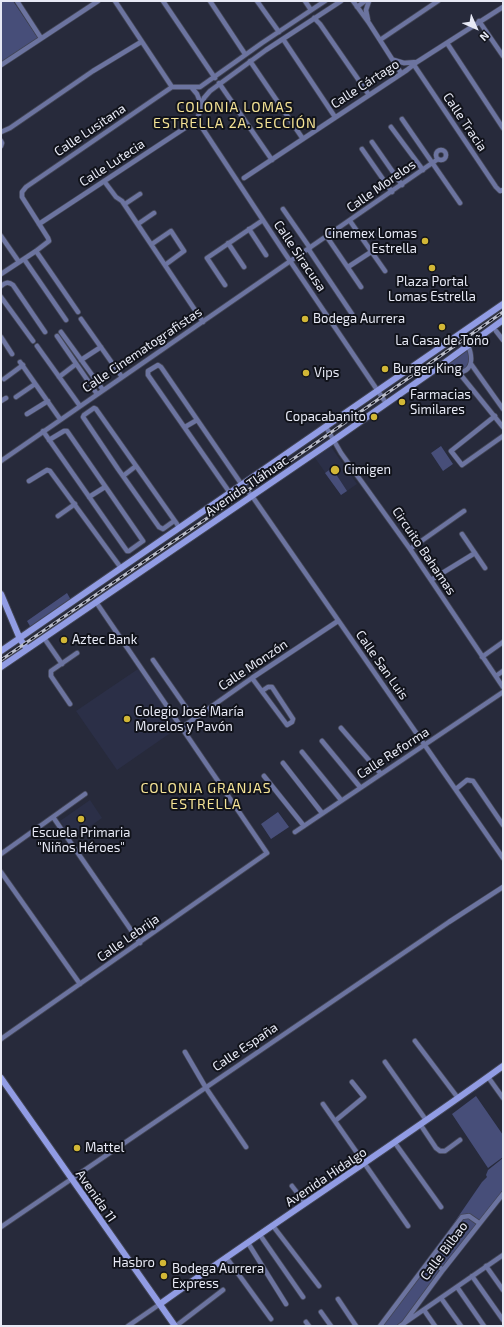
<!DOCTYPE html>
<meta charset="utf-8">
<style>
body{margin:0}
#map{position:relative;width:504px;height:1327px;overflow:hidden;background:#272a3b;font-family:"Exo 2",sans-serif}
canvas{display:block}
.frame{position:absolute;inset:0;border:2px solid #e7e9f5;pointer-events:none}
.north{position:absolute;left:456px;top:8px;width:40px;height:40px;-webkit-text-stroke:3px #11131b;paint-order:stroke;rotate:135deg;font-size:11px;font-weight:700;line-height:16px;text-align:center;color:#e7e9f5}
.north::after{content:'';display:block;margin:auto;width:14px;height:18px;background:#e7e9f5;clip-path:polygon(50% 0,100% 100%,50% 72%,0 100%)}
</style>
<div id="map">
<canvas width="504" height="1327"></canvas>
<div class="frame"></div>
<div class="north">N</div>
</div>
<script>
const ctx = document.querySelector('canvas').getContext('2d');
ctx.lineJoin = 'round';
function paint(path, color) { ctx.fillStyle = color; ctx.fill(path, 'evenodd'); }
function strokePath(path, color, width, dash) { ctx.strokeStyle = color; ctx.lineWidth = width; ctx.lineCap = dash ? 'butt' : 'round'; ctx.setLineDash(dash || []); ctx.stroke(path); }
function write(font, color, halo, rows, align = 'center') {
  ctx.font = font + ' "Exo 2",sans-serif'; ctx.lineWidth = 4; ctx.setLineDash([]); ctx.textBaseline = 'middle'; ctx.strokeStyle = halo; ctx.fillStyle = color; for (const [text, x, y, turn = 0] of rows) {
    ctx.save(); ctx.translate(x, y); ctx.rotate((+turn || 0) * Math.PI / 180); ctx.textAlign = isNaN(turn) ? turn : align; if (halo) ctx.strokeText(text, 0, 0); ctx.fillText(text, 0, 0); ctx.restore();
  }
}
paint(new Path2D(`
 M329 444 357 484 341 495 313 455Z
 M138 669 179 727 117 770 76 711Z
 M90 800 102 818 72 839 60 821Z`), '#2b2f47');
paint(new Path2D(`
 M1 1H13L38 38 1 64Z
 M467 348 470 361 466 369C458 372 450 369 443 365Z
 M441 446 453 464 443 471 431 453Z
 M332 468 347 491 341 495 325 473Z
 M67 593 71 600 31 628 27 621Z
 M278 812 289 827 271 839 261 824Z
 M476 1096 503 1135V1157L488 1168 452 1114Z
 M503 1158V1191L402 1322 396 1326H383L482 1182 487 1177 486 1175 488 1170Z`), '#474e79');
const street = new Path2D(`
 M17 1 41 38
 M115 1 172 87
 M163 1 215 78
 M210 1 245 54
 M257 1 279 32
 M305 1 311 10
 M353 1 369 23 401 73
 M357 7 365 1
 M314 18 320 24 369 95
 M368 20 366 10 369 1
 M479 21 503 56
 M283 39 335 117
 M380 40 438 1
 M447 43 503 128
 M394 60 404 63 417 62
 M250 61 303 139
 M1 65 98 1
 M414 65 496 187 500 191 503 190
 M219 83 272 160
 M192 88 197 94 201 104
 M402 119 460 203
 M197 120 284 252 386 403
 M197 120 204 98 210 91 266 50 341 1
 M391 127 423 170
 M1 132 10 128 93 71 141 42
 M1 141 2 143 1 146
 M372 142 402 185
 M362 149 392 192
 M436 155a5 5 0 1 1 10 0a5 5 0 1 1-10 0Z
 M244 178 407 70 417 62 503 7
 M104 181 116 197 122 201 203 322
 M125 204 140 194
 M283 209 310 248
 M350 221 385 271
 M39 224 197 120
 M138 224 154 213
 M249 229 266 255
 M1 236 19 262
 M327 237 361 287
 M228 243 244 267
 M152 244 171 231 184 251 165 265
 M309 250 352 314
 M36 251 78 312
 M24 259 66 320
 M348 267 371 252
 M1 274 36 251 49 241 48 238 22 197V192L26 187 172 87H200L262 43 325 1
 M225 285 207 258 263 220
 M1 286C5 283 8 281 13 285L45 332
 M1 297 33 341
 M81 319 122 377
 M496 331 503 340
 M61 332 103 390
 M57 336 97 394
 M1 337 12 354
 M37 346 80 406
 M81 360 101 347
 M20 362 60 419
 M471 364 503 409
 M440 366C462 380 478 370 468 345
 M460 374 503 427
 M59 377 76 364
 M4 379 23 365
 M16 397 35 384
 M1 401 6 398
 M27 414 48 401
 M495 416 451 451 462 465 503 436
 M185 427 197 420
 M326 427 341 453 410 549 503 687
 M43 431 127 551H129L143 541 67 431H64L49 440
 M1 461 438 159
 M123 476 136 466
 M29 481 47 470 50 471 121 568
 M230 493 148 375V371L158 365 161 367 242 485 252 496 503 858
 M89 497 105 487
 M58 516 75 504
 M174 521 163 529 159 527 118 469 83 417 84 415 94 408 96 409 177 524 179 528
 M462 534 485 568
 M410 549 464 511
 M431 580 475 553
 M44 638 62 664
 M482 657 503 642
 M153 660 194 719
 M496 676 503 671
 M252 678 287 725 292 722 293 719 272 687H268L262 691
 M70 704 51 676V671L77 653
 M181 728 252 678 338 621
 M341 728 381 774
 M322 741 360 787
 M302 752 341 800
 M283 763 322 813
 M264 776 304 826
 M456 789 467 780 473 781 503 825
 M53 817 140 943
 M295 832 503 692
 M1 854 85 794
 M1 872 80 984
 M1 1039 267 853 96 602
 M415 1041 458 1098
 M185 1052 206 1088 246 1147
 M385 1062 426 1120
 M488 1077 503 1098
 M323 1104 408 1226
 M335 1121 364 1097 352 1082
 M420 1124 436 1148 440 1151H445L460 1140
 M395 1143 441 1207
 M292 1186 305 1203
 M273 1226 319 1286
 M1 1227 449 922 503 887
 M260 1235 303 1297
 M248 1243 286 1304
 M226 1257 271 1319
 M430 1260 443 1270
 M486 1266 503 1290
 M472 1276 503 1320
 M457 1287 484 1326
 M441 1298 461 1326
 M338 1299 356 1326
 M424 1310 435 1326
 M321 1312 331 1326
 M306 1322 309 1326
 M404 1323 443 1270 503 1194
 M128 1326 160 1304
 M176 1326 223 1290
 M380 1326 462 1217 469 1216 479 1223
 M400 1326 503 1255`);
const secondary = new Path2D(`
 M1 594 20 639 27 649
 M1 651 503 304
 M1 667 334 440 440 366 503 320
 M1 1078 175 1326
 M160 1304C273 1223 390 1148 503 1066`);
strokePath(street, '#424555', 6);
strokePath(secondary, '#424555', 8);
strokePath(street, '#6c74a0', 4.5);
strokePath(secondary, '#919ce4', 6);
const rail = new Path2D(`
 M1 660 283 466 503 312`);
strokePath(rail, '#bbbecb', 3);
strokePath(rail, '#11131b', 1.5, [4.5]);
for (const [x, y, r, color] of [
 [425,241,4,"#d2b736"],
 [432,268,4,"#d2b736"],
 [305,319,4,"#d2b736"],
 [442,327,4,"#d2b736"],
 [385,369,4,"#d2b736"],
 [306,373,4,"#d2b736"],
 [402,402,4,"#d2b736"],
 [374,417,4,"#d2b736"],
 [335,470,5,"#d2b736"],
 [64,640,4,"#d2b736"],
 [127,719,4,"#d2b736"],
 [81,819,4,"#d2b736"],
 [77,1148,4,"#d2b736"],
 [163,1263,4,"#d2b736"],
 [164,1276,4,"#d2b736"]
]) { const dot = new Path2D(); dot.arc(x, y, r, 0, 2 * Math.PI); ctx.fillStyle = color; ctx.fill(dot); strokePath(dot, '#11131b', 1.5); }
write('13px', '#e7e9f5', '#11131b', [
 ["Calle Cártago",365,84,-33],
 ["Calle Tracia",465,122,56],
 ["Calle Lusitana",90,130,-34],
 ["Calle Lutecia",112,163,-33],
 ["Calle Morelos",381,186,-35],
 ["Calle Siracusa",300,256,56],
 ["Calle Cinematografistas",142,350,-34],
 ["Avenida Tláhuac",247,486,-34],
 ["Circuito Bahamas",424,551,56],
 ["Calle Monzón",253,665,-34],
 ["Calle San Luis",382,665,55],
 ["Calle Reforma",393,753,-33],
 ["Calle Lebrija",128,938,-35],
 ["Calle España",245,1047,-34],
 ["Avenida Hidalgo",326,1177,-34],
 ["Avenida 11",96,1196,55],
 ["Calle Bilbao",444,1251,-53]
]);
write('13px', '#e7e9f5', '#11131b', [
 ["Cinemex Lomas",417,234,"right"],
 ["Estrella",417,249,"right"],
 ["Plaza Portal",432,282,"center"],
 ["Lomas Estrella",432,297,"center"],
 ["Bodega Aurrera",313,319],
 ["La Casa de Toño",442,341,"center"],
 ["Burger King",393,369],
 ["Vips",314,373],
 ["Farmacias",410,395],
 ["Similares",410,410],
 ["Copacabanito",366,417,"right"],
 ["Cimigen",344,470],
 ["Aztec Bank",72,640],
 ["Colegio José María",135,712],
 ["Morelos y Pavón",135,727],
 ["Escuela Primaria",81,833,"center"],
 ["\"Niños Héroes\"",81,848,"center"],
 ["Mattel",85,1148],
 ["Hasbro",155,1263,"right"],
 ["Bodega Aurrera",172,1269],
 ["Express",172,1284]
], 'left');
ctx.letterSpacing = '1px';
write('14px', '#f5e395', '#11131b', [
 ["COLONIA LOMAS",235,107],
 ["ESTRELLA 2A. SECCIÓN",235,123],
 ["COLONIA GRANJAS",206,788],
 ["ESTRELLA",206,804]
]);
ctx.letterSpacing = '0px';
</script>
